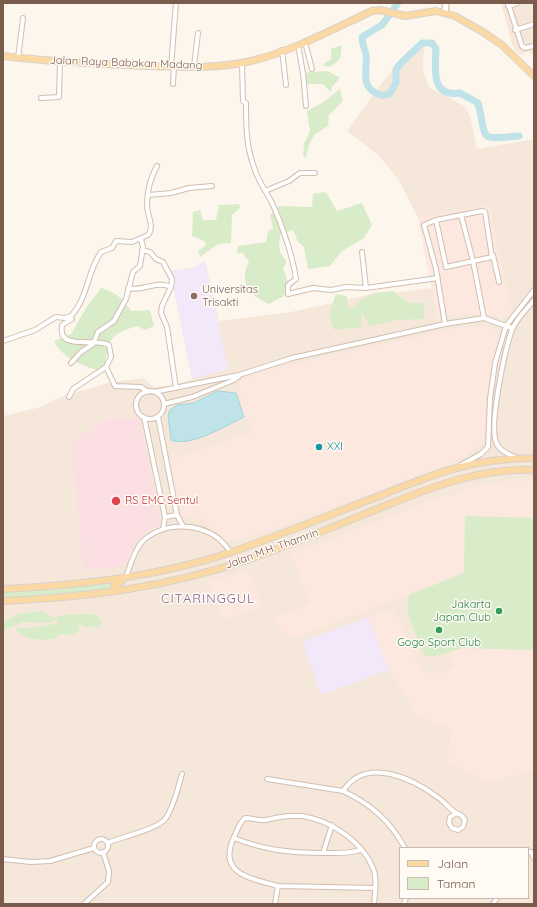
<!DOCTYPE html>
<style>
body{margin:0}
#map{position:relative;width:537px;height:907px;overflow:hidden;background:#fdf6ec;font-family:Quicksand,sans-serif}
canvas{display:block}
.frame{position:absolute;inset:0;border:4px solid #7a5c4d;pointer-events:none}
.legend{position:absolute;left:399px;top:847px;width:130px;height:52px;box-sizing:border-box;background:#fffaf3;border:1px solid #cabbb1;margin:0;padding:5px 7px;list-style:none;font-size:12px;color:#7a5c4d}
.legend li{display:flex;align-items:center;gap:8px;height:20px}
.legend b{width:20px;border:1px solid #cabbb1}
</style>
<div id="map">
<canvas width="537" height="907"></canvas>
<div class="frame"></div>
<ul class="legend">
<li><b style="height:5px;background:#fbd9a5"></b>Jalan</li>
<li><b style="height:11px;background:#d8ecc9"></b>Taman</li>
</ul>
</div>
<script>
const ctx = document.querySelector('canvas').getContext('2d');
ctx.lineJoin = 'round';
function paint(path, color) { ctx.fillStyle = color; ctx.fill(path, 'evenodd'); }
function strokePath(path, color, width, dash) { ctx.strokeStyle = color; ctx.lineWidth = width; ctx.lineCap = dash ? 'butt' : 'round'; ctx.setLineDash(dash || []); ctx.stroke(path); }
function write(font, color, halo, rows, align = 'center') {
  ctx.font = font + ' Quicksand,sans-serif'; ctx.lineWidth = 3; ctx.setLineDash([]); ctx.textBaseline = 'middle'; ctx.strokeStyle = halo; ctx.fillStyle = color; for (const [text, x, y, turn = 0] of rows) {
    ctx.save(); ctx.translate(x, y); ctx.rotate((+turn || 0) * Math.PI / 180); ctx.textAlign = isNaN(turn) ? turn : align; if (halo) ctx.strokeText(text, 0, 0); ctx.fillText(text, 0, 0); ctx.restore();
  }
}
paint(new Path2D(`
 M501 3H534V55L528 51 521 55 516 51 512 44Z
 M424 43 423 71 430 88 464 106 470 116 477 149 534 139V904H3V416L37 408 66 395 112 382 144 378 153 387 174 386 192 379 170 271 193 268 205 261 219 321 291 312 360 297 377 292H400L432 288 418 218 399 180 379 156 347 131 384 80 416 44ZM400 848H528V898H400Z`), '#f5e8da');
paint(new Path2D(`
 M489 205 510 307 513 310 507 317 473 314 452 315 437 318 418 218Z
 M491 327 497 330 499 343 486 399 484 439 480 446 464 458 292 523 237 542 228 540 203 520 181 516 170 461 252 431 242 408 239 393V381L255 374 299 362 457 328Z
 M510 481H534V518L465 516 464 573 298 637H292L280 630 275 617 311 604 291 555 441 496 452 495 464 488Z
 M248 570 262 606 223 620 208 582Z
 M388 610 395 612 416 659 425 673 435 674 450 670 454 666 451 652 463 648 534 650V770L487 783 447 762 452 729 418 716 389 670 368 617Z`), '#fde8e0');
paint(new Path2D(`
 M205 261 228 369 192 379 170 271 193 268Z
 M368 617 389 670 321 695 302 642Z`), '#f3e8fa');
paint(new Path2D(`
 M112 419H140L160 524 146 531 134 544 124 566 83 570 72 443 100 423Z`), '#fbdfe3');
paint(new Path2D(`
 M342 45 340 59 330 67 322 65 331 59V49Z
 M328 71 340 78 332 87 331 92 323 84H306L305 74 309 72Z
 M340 89 343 101 329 115 328 126C311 135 311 139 306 157H303L304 144 310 131 307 111 322 103Z
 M326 192 337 211 362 203 372 225 364 238 342 251 330 266 308 269 304 247 298 242 293 230 281 234C278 243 278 253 286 260V264L283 268 288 282 284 296 269 304C250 296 238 282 249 262L243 253H237L238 246 266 242 268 231 273 228 270 215 279 206 312 207 313 194Z
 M239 204 240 208 232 215 231 243 218 244 200 257 198 251 206 245 204 241 192 236 193 212 200 210 203 220H216L219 205Z
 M101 288C115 292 123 298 131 311L150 310 154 326 145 330 137 326C110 334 109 339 105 365L98 370C81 366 62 357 54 341L71 334 86 308Z
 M393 291 408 303H424V319L398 320 370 326 361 312V327L334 330 329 314 336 294 347 296 348 309C356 308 358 302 364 298 373 293 383 292 393 291Z
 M465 516 534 518V650L463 648 433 657 424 655 407 611 409 595 464 573Z
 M112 582 111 587 114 589 100 592 3 599V591Z
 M41 611 53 618C60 614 90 613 98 616L101 624 95 628 89 626 86 628 79 623 78 624 80 630 71 635 60 634C57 636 55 639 52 639 42 641 19 639 16 628 24 629 53 626 59 622L55 619 51 623 23 622 6 629 3 639V623L18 614Z`), '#d8ecc9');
const water = new Path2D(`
 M218 391 236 393 244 417C227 425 190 448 171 440L168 415 170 410 177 405 193 403Z`);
paint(water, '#bfe3e8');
strokePath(water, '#a5d3da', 1);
strokePath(new Path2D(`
 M398 3 382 25 362 37C362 44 365 49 366 55 368 70 359 86 378 94 382 96 386 96 390 93L396 83V70L399 65 422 43H432L436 49C435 69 431 98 460 93L478 103C488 140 476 140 519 136`), '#bfe3e8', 7);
const street = new Path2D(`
 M508 3 522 46 525 48 534 46
 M508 6 518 3
 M515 30 534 24
 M305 42 312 69
 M298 45 303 73 306 106
 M282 50 286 85
 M18 58 23 18
 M242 63 243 101 246 103C246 125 246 146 254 167 257 177 261 184 266 192 278 211 293 256 296 279L288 285V294L313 288 331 290 346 287 366 288 438 278
 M194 66 198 33
 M171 67 176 3
 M173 84 174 67
 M41 98 59 97 60 62
 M265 191 289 181 300 173H315
 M149 195 171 193 189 188 212 186
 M482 211 485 212 492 257 446 267 436 220Z
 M461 215 473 261 484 318
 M436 220 424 225 436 269 445 324
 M142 250 150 252 156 259 163 262 172 279 171 288
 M362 252 366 288
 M493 255 499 282
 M128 288C143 292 156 280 171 287L162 306 161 313 167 327 176 388
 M72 319 62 325C57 352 95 337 109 345L111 357 106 367 115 386 141 387 148 392
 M3 341 35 330 56 317 65 318 71 316C88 298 87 272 101 252L112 248 116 241 132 242 148 235C155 227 147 215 147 205 147 192 151 177 157 166
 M71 363 81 352 93 344 98 332 114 321 126 299 133 272 140 266 143 247 141 239
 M136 405a14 14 0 1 1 28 0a14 14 0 1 1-28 0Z
 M154 392 239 375 292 358 445 324 484 318 512 328
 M69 397 73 389 106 367
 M164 404 192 397 234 380 239 376
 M144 417 165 517 163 529
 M158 417 177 515 183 526
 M517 458C509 454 499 451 496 442 489 424 505 349 512 330 516 319 527 309 534 300
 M461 465 481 454 488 447 490 399 495 363 506 326 534 290
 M165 517 177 515
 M126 577C130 566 133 553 141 543 161 522 196 522 218 538 223 542 227 548 231 552
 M267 779 343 791C371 804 390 821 405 848
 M343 791C366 755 414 779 440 799 448 805 452 813 461 815L465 820 463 827 458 830 452 828 449 823 450 817 455 814
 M234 838C264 850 290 853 323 853 336 853 348 854 360 850
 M94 846a7 7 0 1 1 14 0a7 7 0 1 1-14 0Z
 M107 843C121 837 159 829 166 818 174 806 178 788 182 774
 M528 852H531L534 858
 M323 853 332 825
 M3 859 31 862 50 861 94 848
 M278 886 375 888
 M84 904 108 882 109 871 103 852
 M275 904 278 886C250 878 217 874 234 837 237 831 239 823 245 818 252 818 259 821 266 820 279 817 288 815 302 816 330 820 364 842 374 871 377 880 375 894 374 904
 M404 904 406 898
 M493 904 497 898`);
const secondary = new Path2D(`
 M445 13 446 3`);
const primary = new Path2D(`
 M3 56C51 62 100 64 148 66 182 67 218 69 251 61 293 51 333 29 372 11L380 10 405 16 436 11 455 16 483 32 502 45 534 76
 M3 589C81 585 158 577 232 552 280 535 327 516 374 498 432 475 470 458 534 458
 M122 590 114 587 115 583 122 581
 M3 601C87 597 164 588 244 561 292 545 339 524 385 506 434 486 480 468 534 470`);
strokePath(street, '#d1beb0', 6);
strokePath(secondary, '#d6c0b0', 8);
strokePath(primary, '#dad1cd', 8);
strokePath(street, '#fff', 4);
strokePath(secondary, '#fff', 5.5);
strokePath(primary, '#fbd9a5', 6);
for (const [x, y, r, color] of [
 [194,296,4,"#8d6e63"],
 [319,447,4,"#0f9aa8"],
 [116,501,5,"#e0444e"],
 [499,611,4,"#2e9e5b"],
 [439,630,4,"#2e9e5b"]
]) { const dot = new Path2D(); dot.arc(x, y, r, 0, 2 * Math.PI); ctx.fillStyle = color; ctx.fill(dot); strokePath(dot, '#fffaf3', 1.5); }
write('11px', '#7a5c4d', '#fffaf3', [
 ["Jalan Raya Babakan Madang",126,63,2],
 ["Jalan M.H. Thamrin",272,549,-20]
]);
write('11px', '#785e54', '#fffaf3', [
 ["Universitas",202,290],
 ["Trisakti",202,303]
], 'left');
write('11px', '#0d838f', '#fffaf3', [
 ["XXI",327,447]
], 'left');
write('11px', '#be3a42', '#fffaf3', [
 ["RS EMC Sentul",125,501]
], 'left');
write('11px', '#27864d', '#fffaf3', [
 ["Jakarta",491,605],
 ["Japan Club",491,618],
 ["Gogo Sport Club",439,643,"center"]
], 'right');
ctx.letterSpacing = '1px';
write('13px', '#846695', '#fffaf3', [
 ["CITARINGGUL",208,599]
]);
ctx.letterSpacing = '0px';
</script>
